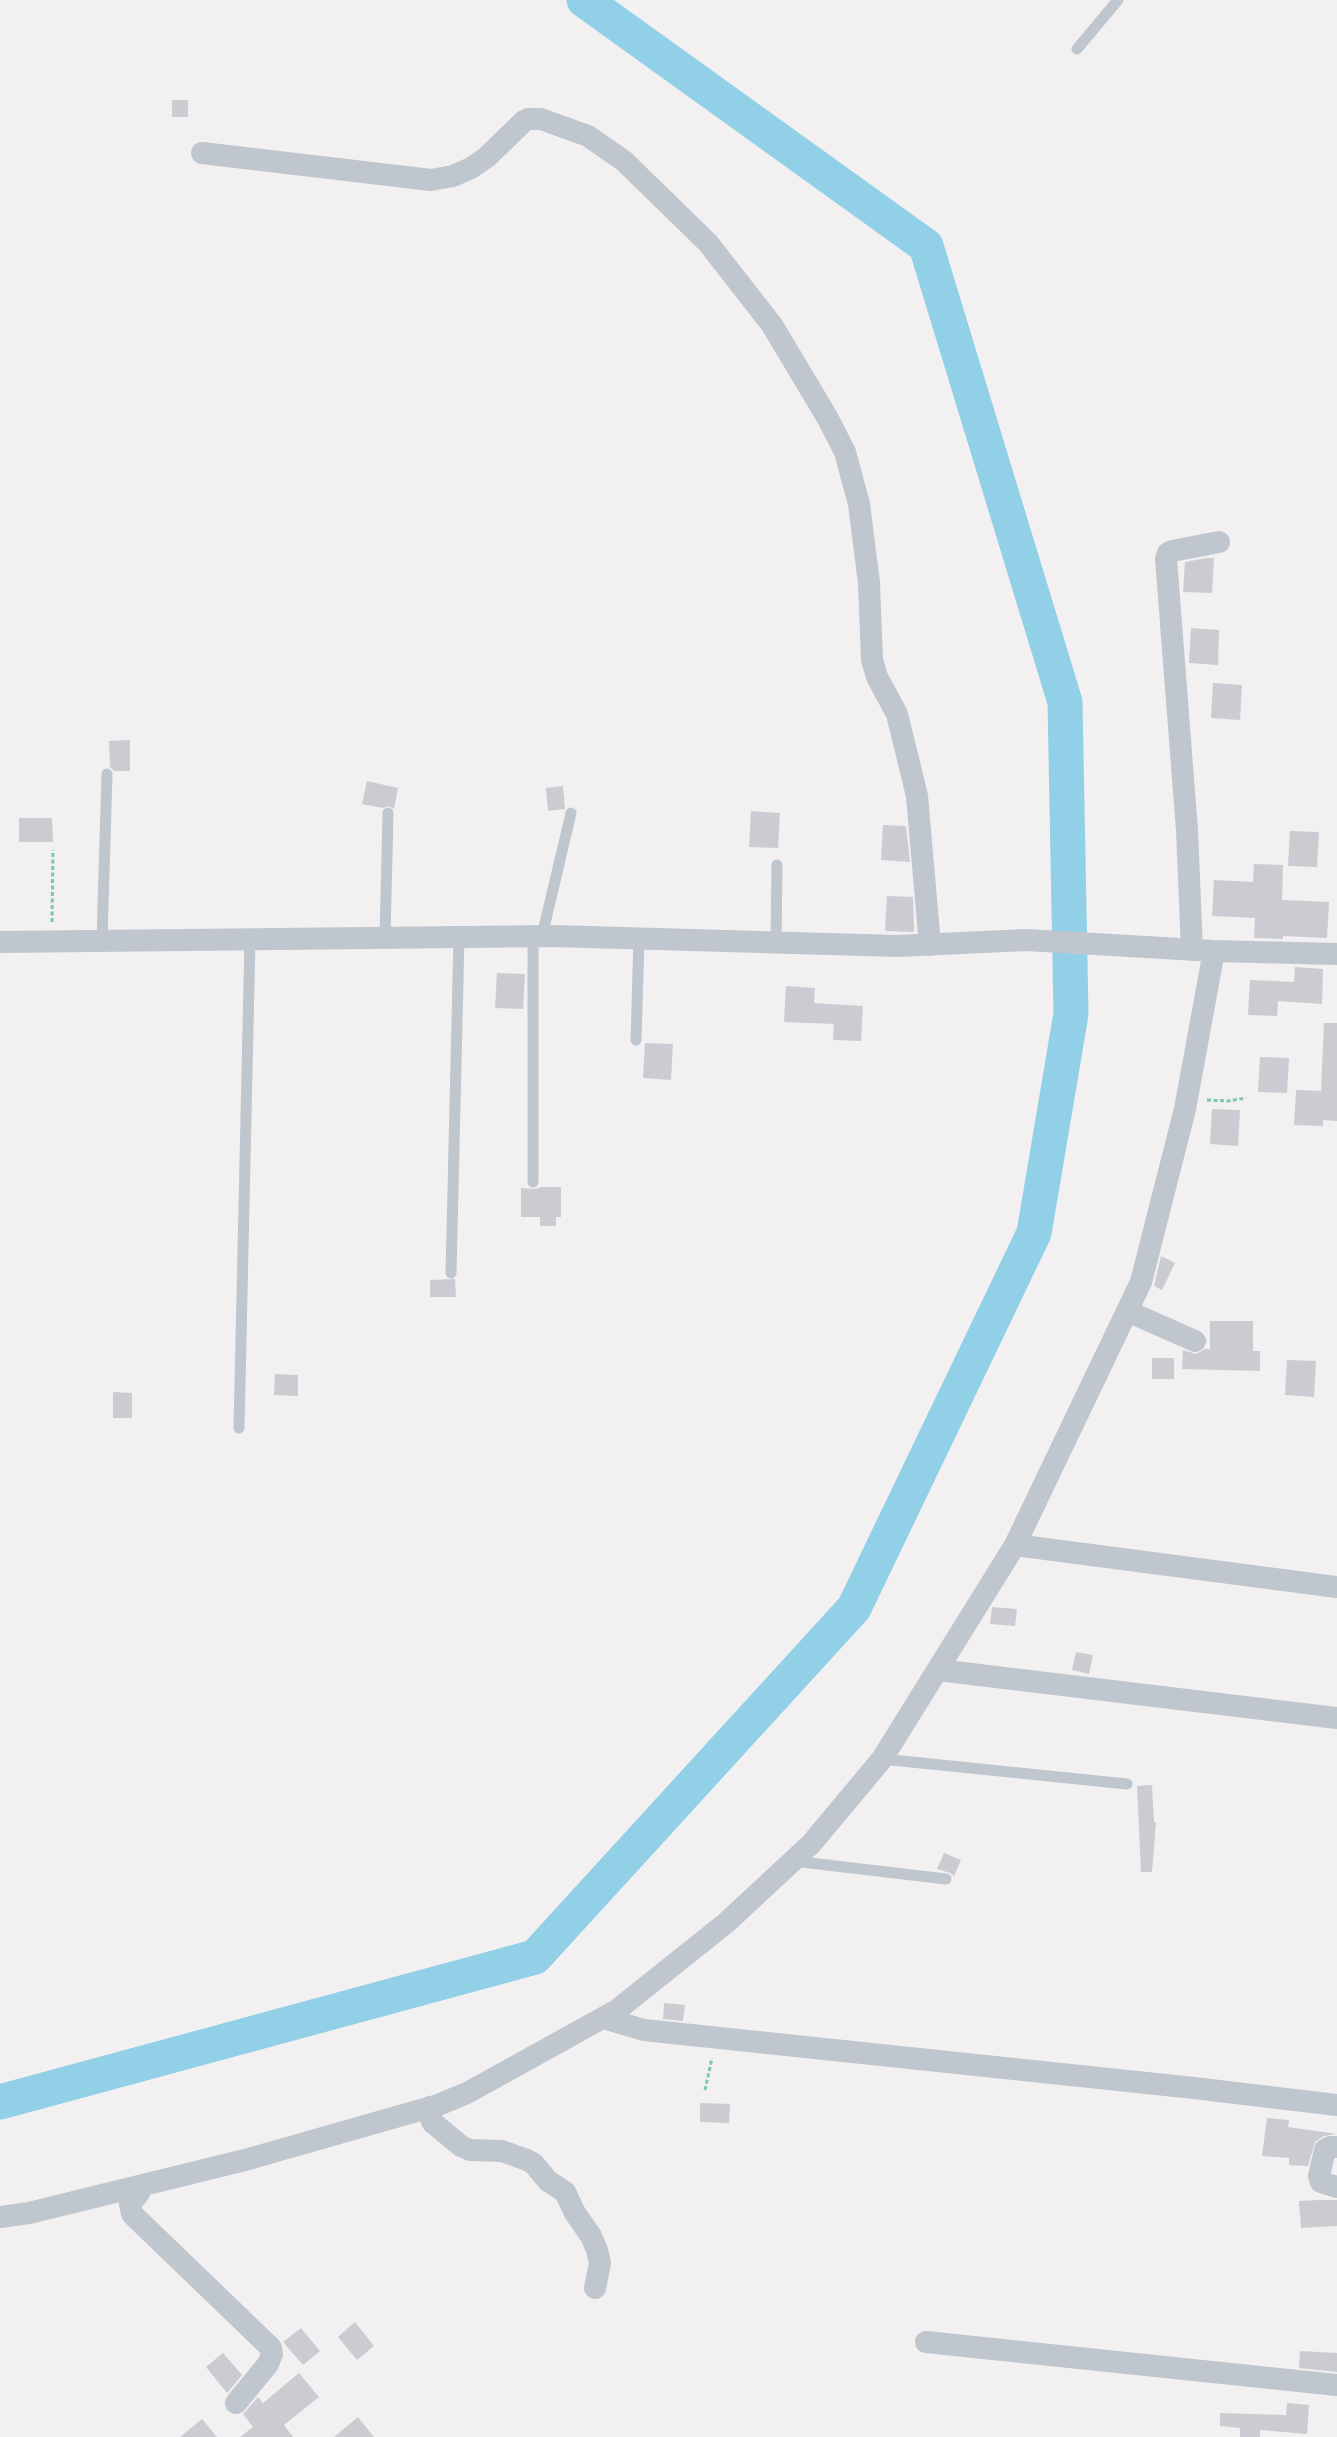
<!DOCTYPE html>
<style>
body{margin:0}
canvas{display:block;background:#f2f0f0}
</style>
<canvas width="1337" height="2437"></canvas>
<script>
const g = document.querySelector('canvas').getContext('2d');
g.lineJoin = 'round';
const toPath = rows => new Path2D(rows.map(r => 'M' + r).join(''));
function trace(path, color, width, dash) { g.strokeStyle = color; g.lineWidth = width; g.lineCap = dash ? 'butt' : 'round'; g.setLineDash(dash || []); g.stroke(path); }
function fill(path, color) { g.fillStyle = color; g.fill(path, 'evenodd'); }
const river = toPath([
 [0,2102,535,1957,854,1608,1034,1233,1071,1014,1065,702,926,246,584,0]
]);
const building = toPath([
 [172,100,188,100,188,117,172,117],
 [1207,558,1214,558,1212,593,1183,592,1185,562],
 [1191,628,1219,630,1218,665,1189,663],
 [1213,683,1242,685,1240,720,1211,718],
 [130,740,130,771,114,771,110,767,109,741],
 [367,781,398,788,394,809,389,806,383,808,362,804],
 [563,786,565,809,548,811,546,788],
 [751,811,780,813,778,848,749,847],
 [19,818,52,818,53,842,19,842],
 [883,825,906,826,910,862,881,860],
 [1290,831,1319,832,1317,867,1288,866],
 [1254,864,1283,865,1282,900,1329,902,1327,938,1283,936,1283,939,1254,938,1255,918,1212,916,1214,880,1253,882],
 [887,896,913,897,914,932,885,931],
 [1295,967,1323,969,1322,1004,1278,1001,1277,1016,1248,1015,1250,980,1294,982],
 [497,973,525,974,523,1009,495,1008],
 [786,986,815,988,814,1003,863,1006,861,1041,833,1040,834,1024,784,1022],
 [1324,1023,1337,1023,1337,1121,1323,1120,1323,1126,1294,1125,1296,1090,1321,1091],
 [645,1043,673,1044,671,1080,643,1078],
 [1260,1057,1289,1058,1287,1093,1258,1092],
 [1212,1109,1240,1110,1238,1146,1210,1144],
 [540,1187,561,1187,561,1217,556,1217,556,1226,540,1226,540,1217,521,1217,521,1188,533,1189,540,1188],
 [1161,1256,1175,1263,1162,1290,1154,1286],
 [455,1279,456,1297,430,1297,430,1280],
 [1210,1321,1253,1321,1253,1351,1260,1351,1260,1371,1182,1369,1183,1350,1196,1354,1205,1349,1210,1349],
 [1152,1358,1174,1358,1174,1379,1152,1379],
 [1287,1360,1316,1361,1314,1397,1285,1395],
 [275,1374,298,1375,298,1396,274,1395],
 [113,1392,132,1393,132,1418,113,1418],
 [992,1607,1017,1609,1015,1626,990,1624],
 [1076,1652,1093,1655,1089,1674,1072,1670],
 [1152,1785,1154,1822,1156,1823,1152,1872,1141,1872,1137,1786],
 [944,1853,961,1860,954,1876,950,1873,937,1869],
 [664,2003,685,2005,683,2021,663,2019],
 [700,2103,730,2104,729,2123,700,2122],
 [1267,2118,1289,2120,1288,2127,1337,2134,1324,2136,1315,2142,1308,2166,1289,2165,1289,2158,1262,2156],
 [1319,2200,1337,2200,1337,2226,1301,2228,1299,2201],
 [355,2322,374,2346,357,2360,338,2337],
 [301,2328,320,2351,303,2365,283,2342],
 [1300,2351,1337,2353,1337,2372,1299,2368],
 [223,2353,242,2375,227,2393,206,2367],
 [299,2373,319,2397,284,2425,293,2437,240,2437,253,2427,243,2414,258,2397,263,2403],
 [1287,2403,1309,2405,1307,2434,1260,2430,1260,2437,1240,2437,1240,2428,1220,2426,1220,2413,1286,2415],
 [358,2417,374,2437,334,2437],
 [202,2419,217,2437,180,2437]
]);
const path = toPath([
 [52,922,53,850],
 [1207,1100,1228,1101,1246,1098],
 [705,2090,712,2058]
]);
const service = toPath([
 [1077,49,1118,0],
 [533,936,533,1182],
 [542,936,571,813],
 [385,937,388,813],
 [102,940,107,774],
 [776,942,777,865],
 [636,1040,639,938],
 [451,1273,459,937],
 [239,1428,250,939],
 [882,1759,1127,1784],
 [793,1861,946,1879]
]);
const minor = toPath([
 [202,153,431,180,453,176,471,168,487,157,524,121,528,119,541,119,588,136,624,161,708,243,772,325,827,417,845,452,859,504,869,583,872,660,877,677,897,714,917,796,930,945],
 [0,942,554,936,897,946,1026,940,1214,951,1337,954],
 [1192,950,1187,830,1166,559,1168,553,1172,551,1219,542],
 [1127,1311,1195,1341],
 [1015,1545,1337,1587],
 [938,1670,1337,1718],
 [603,2018,644,2030,1194,2088,1337,2105],
 [430,2107,432,2122,461,2146,470,2150,502,2151,527,2160,534,2164,548,2181,565,2192,575,2213,591,2236,597,2250,600,2263,595,2288],
 [1337,2147,1330,2147,1325,2150,1319,2176,1321,2182,1337,2187],
 [139,2186,139,2193,130,2204,132,2214,271,2348,272,2354,268,2364,236,2403],
 [0,2217,29,2213,245,2160,438,2105,467,2093,617,2010,726,1923,811,1844,882,1759,1015,1545,1141,1282,1185,1109,1214,951],
 [926,2342,1337,2385]
]);
trace(river, '#91d0e7', 35);
fill(building, '#caccd2');
trace(path, '#7cc9a8', 3, [4, 2.5]);
trace(service, '#bfc6ce', 11);
trace(minor, '#bfc6ce', 22);
</script>
